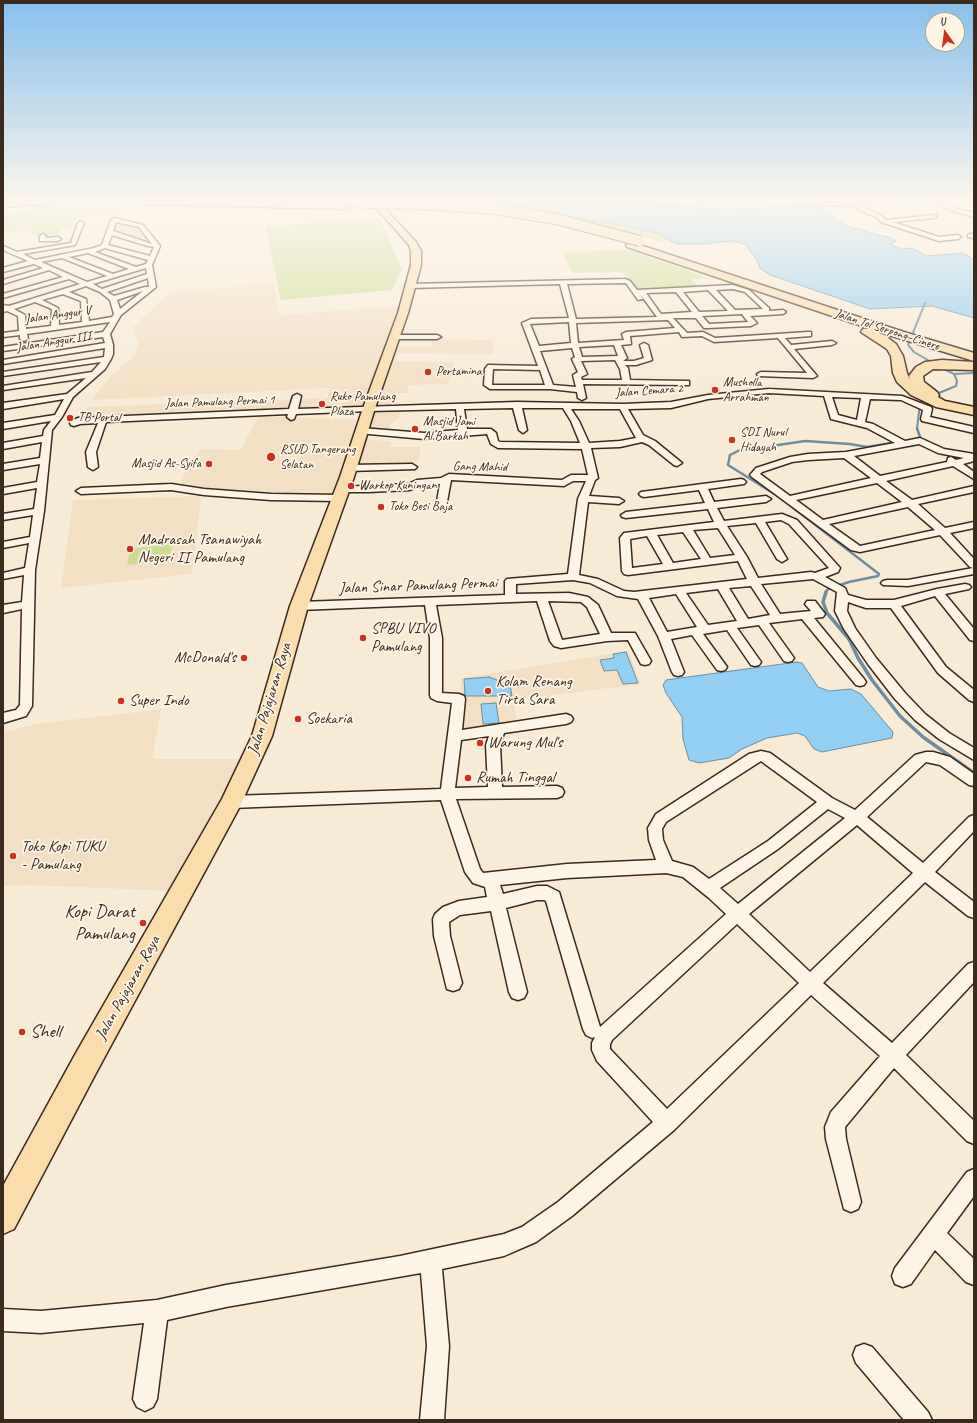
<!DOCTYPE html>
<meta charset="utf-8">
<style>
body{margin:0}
#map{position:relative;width:977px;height:1423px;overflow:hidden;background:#f8ebd6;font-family:Caveat,sans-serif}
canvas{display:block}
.frame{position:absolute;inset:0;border:4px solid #3b2a1e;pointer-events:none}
.north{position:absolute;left:925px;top:12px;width:40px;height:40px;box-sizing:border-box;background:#fcf5e5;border:1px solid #afa495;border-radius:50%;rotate:346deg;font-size:11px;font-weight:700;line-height:16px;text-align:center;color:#3b2a1e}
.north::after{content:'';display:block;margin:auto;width:14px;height:18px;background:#c8321e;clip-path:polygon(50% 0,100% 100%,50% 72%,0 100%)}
</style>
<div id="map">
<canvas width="977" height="1423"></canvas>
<div class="frame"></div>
<div class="north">U</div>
</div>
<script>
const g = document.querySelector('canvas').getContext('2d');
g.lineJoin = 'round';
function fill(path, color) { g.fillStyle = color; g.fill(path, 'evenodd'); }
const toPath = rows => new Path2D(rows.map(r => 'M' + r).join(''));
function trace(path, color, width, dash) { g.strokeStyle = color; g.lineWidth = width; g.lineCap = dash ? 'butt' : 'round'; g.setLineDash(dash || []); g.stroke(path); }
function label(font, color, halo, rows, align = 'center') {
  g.font = font + ' Caveat,sans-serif'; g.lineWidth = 3.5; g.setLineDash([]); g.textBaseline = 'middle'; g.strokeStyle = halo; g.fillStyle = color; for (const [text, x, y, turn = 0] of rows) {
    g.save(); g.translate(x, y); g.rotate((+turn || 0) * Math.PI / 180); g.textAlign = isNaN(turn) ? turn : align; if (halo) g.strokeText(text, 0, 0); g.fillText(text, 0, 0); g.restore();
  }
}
const built = toPath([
 [274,284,277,308,280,315,402,306,384,345,430,347,433,339,493,340,493,354,398,353,395,361,454,362,448,384,408,385,408,393,397,393,391,406,402,405,399,418,390,424,391,431,371,429,368,439,391,442,390,447,421,447,418,463,355,464,361,412,80,421,88,407,328,398,329,388,91,400,110,377,134,356,138,344,133,327,170,292],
 [259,416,356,420,345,463,332,496,229,491,191,487,181,484,185,468,202,449,240,450],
 [201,496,192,574,61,588,73,500],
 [628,651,641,684,512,700,519,725,460,734,461,678],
 [161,709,152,759,243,759,174,891,27,885,3,886,3,732,38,724]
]);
const green = toPath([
 [33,201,126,204,136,208,76,219,71,228,61,229,58,235,31,236,33,230,3,233,3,215,33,211],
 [494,204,507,206,538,205,548,210,571,217,642,229,660,235,668,240,663,242,588,223],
 [119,217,145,227,157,238,151,241,106,230,112,220],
 [380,219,402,269,392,290,281,300,265,226],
 [629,250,684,269,708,278,691,280,699,287,637,289,622,272,572,273,562,252],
 [172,544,170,560,127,565,130,549]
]);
const water = toPath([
 [422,201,653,201,703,208,726,210,784,206,824,208,831,212,835,219,846,226,891,238,896,241,890,244,901,249,911,248,927,256,963,253,974,260,974,318,932,306,870,309,770,275,760,268,757,260,745,244,730,241,706,244,676,244,660,235,642,229,571,217,554,212,538,205,507,206,422,201],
 [626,652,638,683,623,684,617,670,604,671,600,660,614,658,613,654,626,652],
 [797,662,802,663,818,687,829,691,851,689,861,694,893,732,892,738,822,752,814,749,805,736,797,733,767,738,742,749,729,758,699,763,689,760,683,739,682,717,666,693,663,685,666,680,797,662],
 [489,677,510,685,512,696,465,696,464,679,489,677],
 [496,703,499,723,483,724,481,704,496,703]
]);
const streamFar2 = toPath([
 [925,303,908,345,914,352,933,363],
 [954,374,974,373],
 [934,395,956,386,957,381,954,374,942,368],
 [917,429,920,403,926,398]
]);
const streamFar1 = toPath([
 [916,440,920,437,917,428],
 [781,498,728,465,730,455,738,451,805,441,850,444,867,447,898,442],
 [787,503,879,574,878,576,849,582,828,589,825,593]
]);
const stream = toPath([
 [826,592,823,602,827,613,849,639,858,658,872,680,900,716,923,737,974,773]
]);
const minor = toPath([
 [38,201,56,201,53,203,3,207,3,203,38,201],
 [697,201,705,201,702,203,697,201],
 [798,201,846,203,890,201,888,203,858,205,882,216,886,220,936,215,937,216,934,218,893,222,939,237,958,235,961,237,958,239,939,241,881,222,878,218,851,206,796,204,795,203,798,201],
 [937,201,943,201,947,203,946,204,953,208,974,213,974,217,949,210,941,206,937,201],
 [114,218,143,225,160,246,152,265,156,287,121,315,110,334,113,345,113,354,111,359,105,369,73,397,62,417,52,430,44,511,35,570,32,706,26,716,3,723,3,713,16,710,20,705,22,609,3,613,3,605,22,602,24,575,3,579,3,573,25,568,29,543,3,548,3,542,30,537,33,515,3,520,3,514,34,509,37,488,3,494,3,488,37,482,40,464,3,470,3,464,40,458,42,442,3,449,3,443,43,436,44,430,51,421,3,429,3,423,55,415,64,399,3,409,3,403,67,394,86,378,3,390,3,386,92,372,101,362,3,376,3,372,104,357,105,348,3,364,3,360,105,343,103,337,3,351,3,347,103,332,110,322,27,334,28,339,24,341,20,339,20,335,3,337,3,333,19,331,18,316,7,311,3,312,3,305,9,306,80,284,69,279,3,298,3,294,63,277,49,270,3,284,3,280,43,268,34,264,3,272,3,268,28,261,3,250,3,246,17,252,71,243,78,223,81,221,84,223,75,245,23,254,35,260,94,248,102,245,111,220,114,218],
 [116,222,139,227,152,244,113,231,116,222],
 [112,235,148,246,154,247,150,256,108,245,112,235],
 [105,248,148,260,146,264,136,267,95,252,105,248],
 [88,253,129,269,113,274,69,257,88,253],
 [62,258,107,276,87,282,41,262,62,258],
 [146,268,147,274,102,289,93,284,146,268],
 [148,278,149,287,145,287,114,296,107,292,148,278],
 [86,286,100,292,110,300,114,314,112,317,89,321,86,299,69,292,86,286],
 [143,291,120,309,117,300,143,291],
 [63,294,81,301,82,322,59,325,58,308,42,300,63,294],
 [35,302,52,309,51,326,26,329,25,315,14,309,35,302],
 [43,234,46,236,45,238,58,237,61,239,58,241,40,241,40,236,43,234],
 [970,234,974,234,974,238,968,237,968,235,970,234],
 [625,279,630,281,637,290,733,285,749,290,769,308,769,311,783,310,786,312,783,314,750,316,757,323,751,326,707,328,704,328,696,318,673,318,687,333,703,332,715,338,808,332,811,332,811,336,785,338,791,345,832,341,836,343,832,345,794,349,817,376,813,378,758,376,757,374,761,372,807,373,778,338,714,342,702,336,682,337,679,332,630,336,631,344,621,345,627,358,623,361,634,361,644,358,640,345,644,343,648,345,652,360,636,365,625,365,628,368,630,380,686,381,689,381,689,385,583,384,586,398,582,400,578,398,577,392,550,389,490,389,484,385,485,369,488,365,538,366,522,323,531,319,569,318,560,284,410,288,407,286,410,284,625,279],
 [626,283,638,300,643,299,641,295,657,317,576,319,567,284,626,283],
 [733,289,745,292,763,309,735,310,716,290,733,289],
 [708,290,728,311,699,312,683,292,708,290],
 [676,292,692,312,661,314,646,293,676,292],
 [742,314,748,322,709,324,702,316,742,314],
 [668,320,675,328,626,332,622,334,624,340,578,343,576,323,668,320],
 [569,322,571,343,539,346,530,324,569,322],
 [614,345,618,356,582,357,579,347,614,345],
 [572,348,575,357,572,359,578,372,573,375,576,387,553,385,540,351,572,348],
 [615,360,620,369,622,380,582,380,581,377,587,374,581,361,615,360],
 [493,369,540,370,545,385,492,385,493,369],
 [390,335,437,335,441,337,437,339,390,339,390,335],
 [769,389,902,396,931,407,932,409,930,417,974,427,974,433,922,421,921,419,923,410,901,400,870,399,865,422,873,424,905,441,920,438,944,449,974,454,974,461,963,464,974,472,974,479,953,466,886,481,912,500,974,486,974,492,918,504,945,528,974,522,974,528,950,533,974,559,974,574,908,586,883,585,881,583,883,581,887,580,908,580,973,568,970,567,940,535,860,552,851,550,752,477,750,475,756,468,790,457,808,454,846,452,895,443,867,428,831,419,824,396,769,393,708,399,671,408,628,409,643,435,655,441,682,463,677,466,674,465,649,445,642,442,620,447,591,448,598,478,595,480,589,496,619,498,624,501,619,504,588,502,579,575,598,579,624,591,634,592,747,579,738,561,628,575,624,574,622,571,620,538,624,533,714,522,708,509,626,518,622,517,621,515,626,512,705,503,699,490,644,497,641,496,639,494,641,492,741,479,744,480,746,482,744,484,708,489,714,502,766,496,771,499,766,502,717,508,724,521,782,514,797,520,840,568,838,572,825,577,845,588,848,595,866,600,894,600,937,589,965,584,969,585,971,587,969,589,945,594,974,629,974,641,970,640,935,596,901,606,946,667,974,690,974,702,969,700,938,673,891,608,866,608,848,602,847,611,855,628,876,658,905,693,925,714,949,733,974,748,974,760,939,739,915,720,895,699,868,664,844,629,835,611,837,592,813,579,761,584,780,614,811,611,805,604,807,601,815,601,825,614,823,617,814,618,864,679,866,682,864,685,860,686,856,685,802,619,769,623,794,658,792,661,788,662,784,661,759,625,737,628,761,662,759,665,755,666,751,665,727,630,703,634,727,667,725,670,721,671,717,670,692,635,671,639,684,672,682,675,678,676,674,675,672,672,658,636,638,599,617,596,590,583,573,580,516,584,516,594,569,593,588,597,598,605,611,633,635,633,651,661,649,664,645,665,641,664,628,640,607,641,561,648,554,646,550,641,537,601,436,605,442,638,442,693,459,694,464,696,465,699,462,730,566,714,571,716,573,719,571,722,566,724,504,733,500,745,502,787,557,786,562,788,564,792,562,796,557,798,456,799,480,869,483,873,567,864,656,860,649,840,648,828,656,814,749,754,761,751,770,753,832,798,855,810,915,755,926,752,933,752,950,757,974,774,974,786,969,785,940,765,926,762,867,817,923,863,969,817,974,815,974,831,935,872,974,902,974,918,968,916,925,882,823,983,892,1043,968,964,974,962,974,982,906,1055,974,1121,974,1144,967,1141,894,1068,845,1127,846,1139,861,1202,858,1209,851,1212,844,1209,826,1139,825,1127,831,1112,880,1056,811,995,674,1130,572,1216,536,1242,529,1245,504,1256,442,1269,449,1346,444,1420,420,1420,427,1346,421,1273,226,1307,167,1320,157,1399,153,1407,145,1411,137,1407,133,1399,144,1323,41,1333,3,1331,3,1309,41,1311,157,1300,226,1285,400,1256,504,1234,522,1227,558,1202,653,1122,597,1061,592,1050,592,1043,595,1037,592,1038,586,1035,583,1029,546,901,544,900,537,900,506,908,527,992,524,998,518,1000,512,998,509,992,491,911,460,915,449,922,450,936,462,983,459,989,453,991,447,989,434,936,433,919,435,914,443,907,459,901,487,897,485,887,473,883,465,872,441,800,231,808,226,806,224,802,226,798,231,796,441,789,452,703,437,701,431,698,430,695,430,638,425,605,299,610,295,609,293,606,295,603,299,602,505,595,505,581,507,579,568,574,578,499,586,481,573,481,564,486,451,480,446,507,441,510,436,507,440,484,419,486,410,490,368,492,342,492,339,491,337,489,339,487,408,484,417,480,441,478,449,474,562,480,571,475,588,475,582,449,498,448,491,444,487,434,424,439,358,433,357,431,358,429,361,428,424,433,458,430,456,409,369,411,296,414,294,419,291,420,287,417,288,414,106,422,96,452,98,467,93,470,88,467,86,452,98,423,80,424,74,426,71,425,70,423,71,421,78,418,289,409,293,396,297,394,301,396,298,409,517,402,623,404,671,402,708,395,769,389],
 [832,397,861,398,857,420,838,415,832,397],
 [513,408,519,430,523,433,527,430,522,408,563,408,571,421,580,443,500,442,498,441,496,433,491,429,467,429,464,409,513,408],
 [571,409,620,409,636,438,620,441,589,443,579,421,571,409],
 [919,444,938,453,964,458,956,460,951,457,948,458,947,462,880,476,854,456,919,444],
 [844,458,871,478,790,496,760,474,762,472,792,462,808,460,844,458],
 [877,483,902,502,823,520,796,500,877,483],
 [908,507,935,530,860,546,829,524,908,507],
 [781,520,789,524,829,568,815,573,811,572,758,578,747,557,727,526,756,523,777,559,782,562,787,559,765,522,781,520],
 [718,528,735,555,710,558,693,530,718,528],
 [683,532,701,559,673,563,657,535,683,532],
 [647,536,663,564,632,568,630,539,647,536],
 [751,586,770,615,748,619,729,588,751,586],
 [718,589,737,621,708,625,686,593,718,589],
 [676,594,697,627,667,632,649,598,676,594],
 [548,601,581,602,587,607,600,634,562,640,548,601],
 [489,736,486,745,488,787,455,788,461,740,489,736],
 [761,761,817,802,768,841,709,879,693,867,672,861,663,840,662,829,666,822,761,761],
 [828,809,845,818,738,904,720,888,778,849,828,809],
 [857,825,913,873,810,972,749,914,857,825],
 [666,873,683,877,709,898,726,914,600,1027,559,892,547,886,537,886,503,894,500,885,567,878,666,873],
 [737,924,799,983,667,1109,610,1049,610,1044,612,1040,737,924],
 [412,464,417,467,415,469,349,471,344,468,349,465,412,464],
 [171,484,204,489,271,494,339,495,344,498,339,501,271,500,204,495,171,490,81,494,76,491,81,488,171,484],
 [974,1169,974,1196,947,1233,974,1259,974,1285,966,1282,935,1250,911,1284,903,1287,895,1284,892,1276,895,1268,967,1172,974,1169],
 [864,1344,872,1347,928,1412,932,1420,904,1420,856,1363,853,1355,856,1347,864,1344]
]);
const primary = toPath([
 [370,201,378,201,416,242,421,251,421,265,408,313,375,408,354,477,308,606,272,736,239,808,96,1073,14,1229,3,1234,3,1186,76,1053,222,799,252,736,290,606,340,477,363,408,398,313,411,265,411,251,409,245,370,201]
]);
const motorway = toPath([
 [138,201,238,201,346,203,351,206,346,209,142,204,139,203,138,201],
 [631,242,904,332,974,353,974,361,872,330,884,335,896,344,903,356,907,373,910,380,909,376,916,367,925,362,942,360,974,362,974,370,933,369,923,376,924,382,937,392,939,395,938,397,945,401,974,407,974,415,936,407,911,395,897,382,893,373,891,356,887,349,861,332,863,329,871,329,627,247,626,245,631,242]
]);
const motorwayBridge = toPath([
 [345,202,436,205,493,209,556,219,640,241]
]);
const markers = [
 [428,372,4,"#c8321e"],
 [715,390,4,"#c8321e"],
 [322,404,4,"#c8321e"],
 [70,418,4,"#c8321e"],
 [415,429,4,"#c8321e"],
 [732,440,4,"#c8321e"],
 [271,457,5,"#c8321e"],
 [209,464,4,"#c8321e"],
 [351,486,4,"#c8321e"],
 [381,507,4,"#c8321e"],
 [130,549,4,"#c8321e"],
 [363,638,4,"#c8321e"],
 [244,658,4,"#c8321e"],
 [488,691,4,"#c8321e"],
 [121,701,4,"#c8321e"],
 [298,719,4,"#c8321e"],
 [480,743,4,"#c8321e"],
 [468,778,4,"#c8321e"],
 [13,856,4,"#c8321e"],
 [143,923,4,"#c8321e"],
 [22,1032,4,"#c8321e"]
];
const farStreetnames = [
 ["Jalan Anggur V",58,315,-8],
 ["Jalan Tol Serpong–Cinere",887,330,18],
 ["Jalan Anggur III",54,342,-9],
 ["Jalan Cemara 2",649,391,-4],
 ["Jalan Pamulang Permai 1",220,402,-2],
 ["Gang Mahid",480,467,1]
];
const farPoinames = [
 ["Pertamina",436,372],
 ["Musholla",723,383],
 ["Arrahman",723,398],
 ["Ruko Pamulang",330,397],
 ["Plaza",330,412],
 ["TB Portal",78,418],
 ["Masjid Jami",423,422],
 ["Al Barkah",423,437],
 ["SDI Nurul",740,433],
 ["Hidayah",740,448],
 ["RSUD Tangerang",280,450],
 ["Selatan",280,465],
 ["Masjid As-Syifa",201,464,"right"],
 ["Warkop Kuningan",359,486],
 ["Toko Besi Baja",389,507]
];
const poiNames = [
 ["Madrasah Tsanawiyah",138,540],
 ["Negeri II Pamulang",138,558],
 ["SPBU VIVO",371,629],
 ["Pamulang",371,647],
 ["McDonald's",236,658,"right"],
 ["Kolam Renang",496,682],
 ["Tirta Sara",496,700],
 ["Super Indo",129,701],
 ["Soekaria",306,719],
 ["Warung Mul's",488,743],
 ["Rumah Tinggal",476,778],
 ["Toko Kopi TUKU",21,847],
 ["- Pamulang",21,865]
];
const streetNames = [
 ["Jalan Sinar Pamulang Permai",418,586,-2],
 ["Jalan Pajajaran Raya",270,699,-73],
 ["Jalan Pajajaran Raya",128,988,-61]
];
const nearPoinames = [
 ["Kopi Darat",135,912],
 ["Pamulang",135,934],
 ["Shell",30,1032,"left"]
];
fill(built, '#f3dfc4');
fill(green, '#ccdd92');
fill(water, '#92cff3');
trace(water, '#6f8d9e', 1);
trace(streamFar2, '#6f8d9e', 2);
trace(streamFar1, '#6f8d9e', 2.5);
trace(stream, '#6f8d9e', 3.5);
trace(minor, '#3b2a1e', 3);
trace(primary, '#3b2a1e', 3);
trace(motorway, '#3b2a1e', 3);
fill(minor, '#fcf5e5');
fill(primary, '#faddab');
fill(motorway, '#faddab');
trace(motorwayBridge, '#3b2a1e', 12, []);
trace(motorwayBridge, '#faddab', 10);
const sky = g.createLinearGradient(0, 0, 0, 400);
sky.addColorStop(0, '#85bfec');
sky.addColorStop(0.5, '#fcf6ed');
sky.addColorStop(1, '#fcf6ed00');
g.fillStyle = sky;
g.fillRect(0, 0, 977, 400);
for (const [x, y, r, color] of markers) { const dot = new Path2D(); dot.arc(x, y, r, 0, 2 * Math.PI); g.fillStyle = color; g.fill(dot); trace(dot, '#fcf5e5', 1.5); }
label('13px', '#3b2a1e', '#fcf5e5', farStreetnames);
label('13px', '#3b2a1e', '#fcf5e5', farPoinames, 'left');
label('16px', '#3b2a1e', '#fcf5e5', poiNames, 'left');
label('16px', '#3b2a1e', '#fcf5e5', streetNames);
label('19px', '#3b2a1e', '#fcf5e5', nearPoinames, 'right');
</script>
